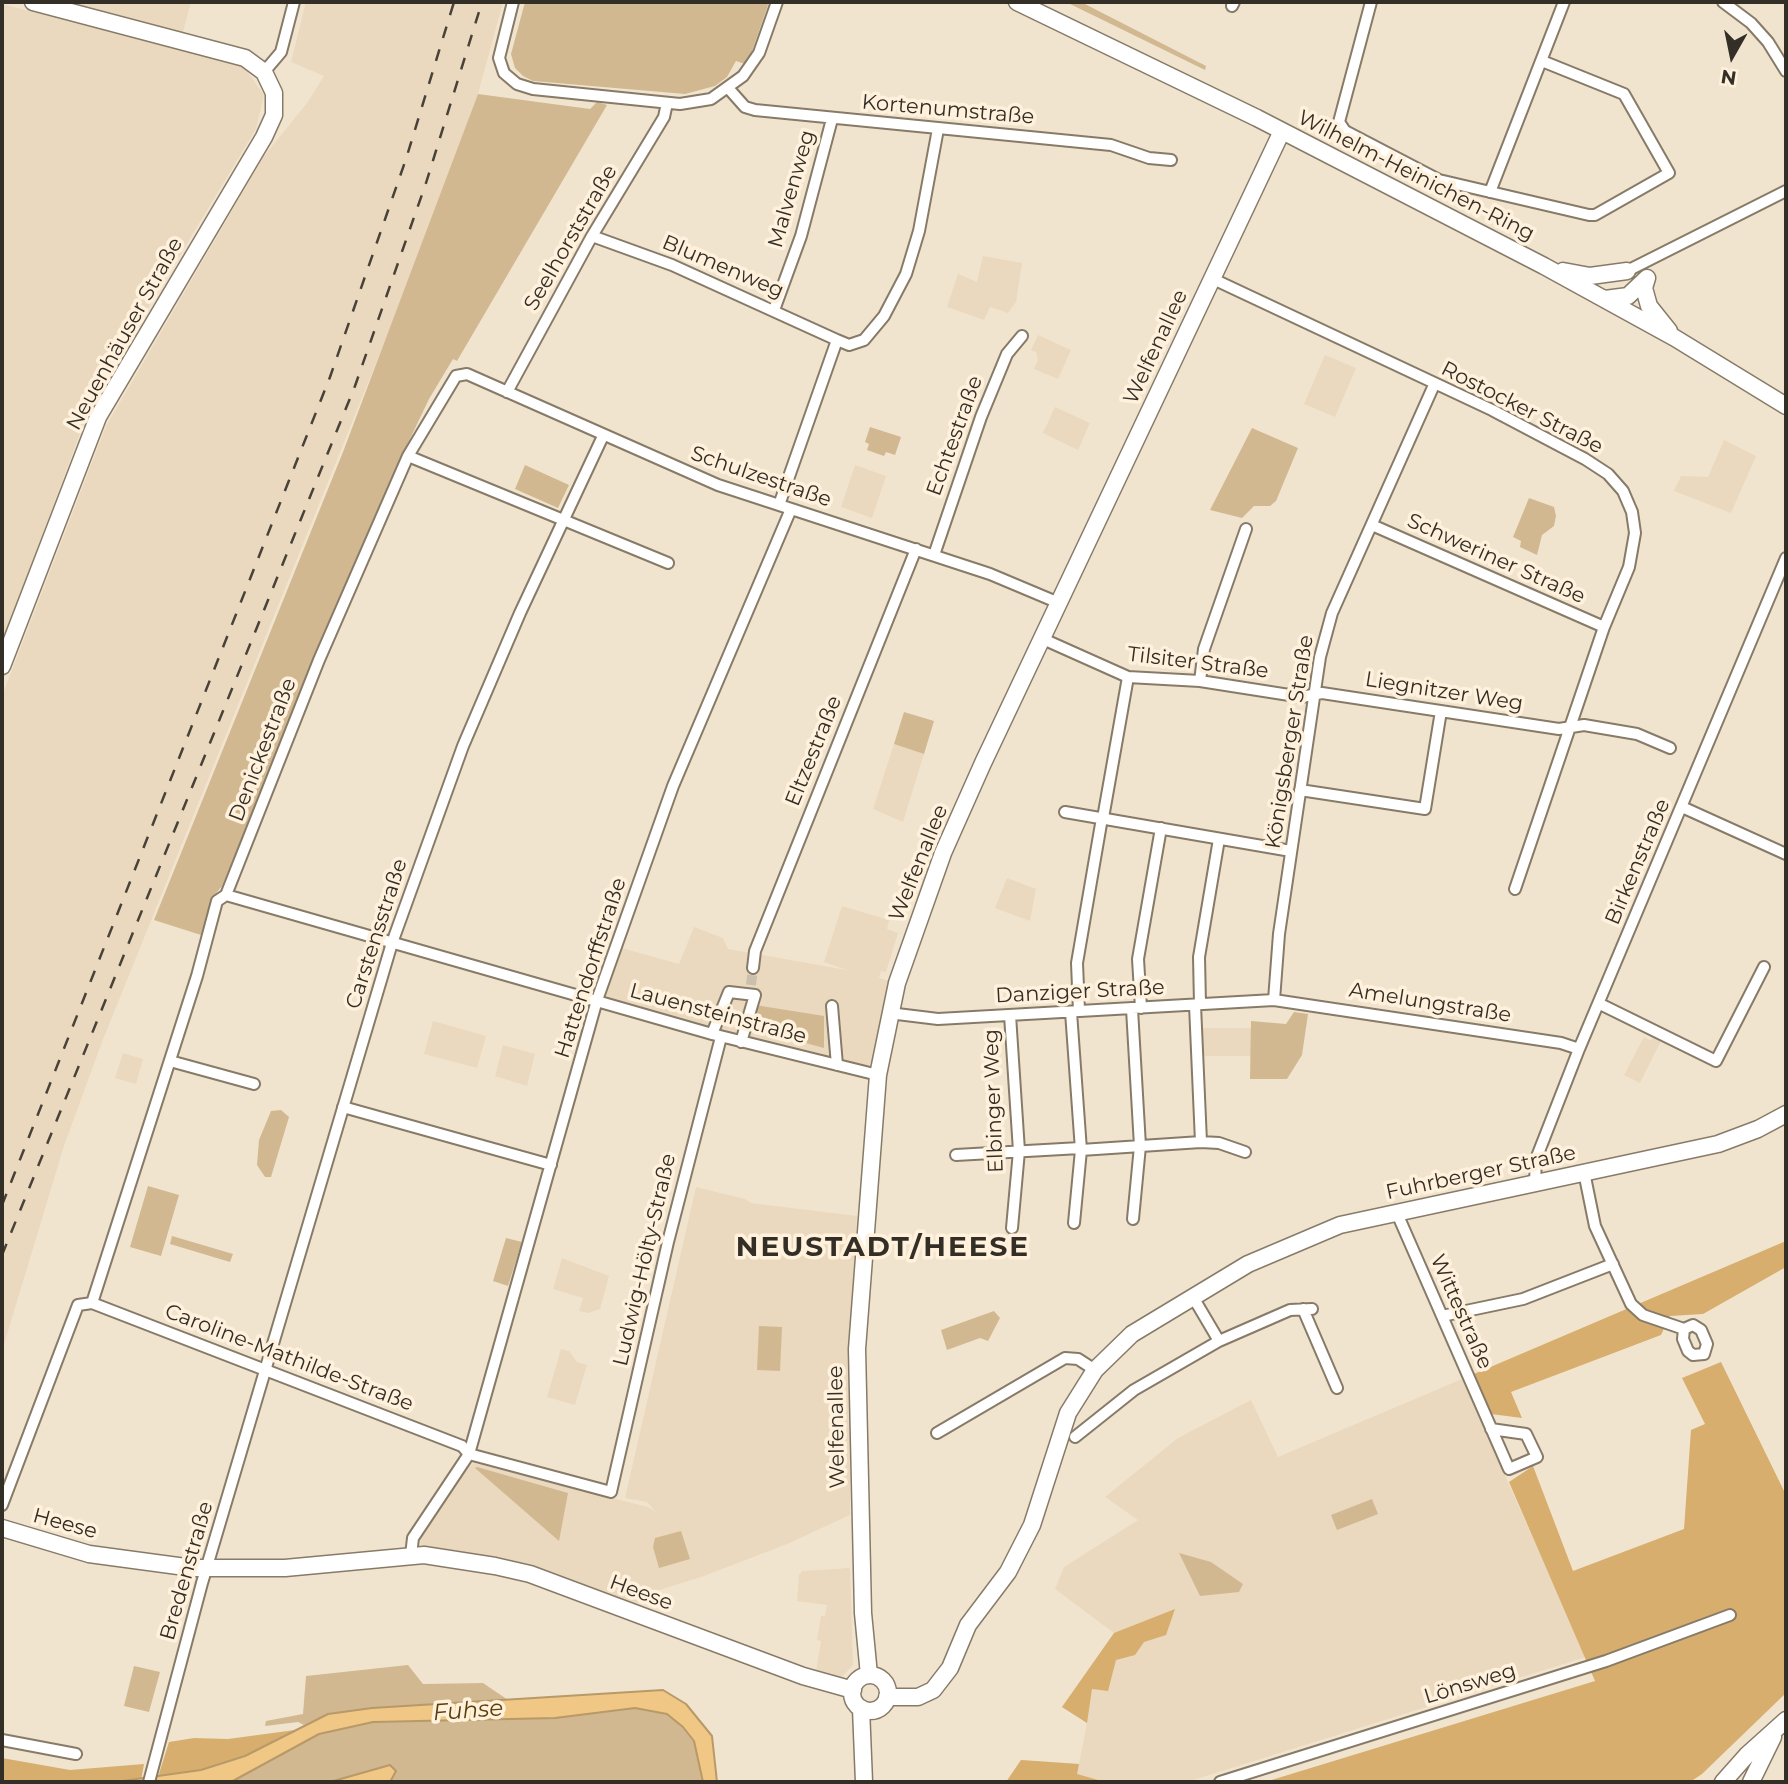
<!DOCTYPE html>
<meta charset="utf-8">
<style>
body{margin:0}
#map{position:relative;width:1788px;height:1784px;overflow:hidden;background:#f1e4cf;font-family:Montserrat,sans-serif}
canvas{display:block}
.frame{position:absolute;inset:0;border:4px solid #332e26;pointer-events:none}
.north{position:absolute;left:1697px;top:21px;width:70px;height:70px;-webkit-text-stroke:5px #fff1dc;paint-order:stroke;rotate:189deg;font-size:19px;font-weight:700;line-height:28px;text-align:center;color:#332e26}
.north::after{content:'';display:block;margin:auto;width:24px;height:32px;background:#332e26;clip-path:polygon(50% 0,100% 100%,50% 72%,0 100%)}
</style>
<div id="map">
<canvas width="1788" height="1784"></canvas>
<div class="frame"></div>
<div class="north">N</div>
</div>
<script>
const g = document.querySelector('canvas').getContext('2d');
g.lineJoin = 'round';
function fill(path, color) { g.fillStyle = color; g.fill(path, 'evenodd'); }
const toPath = rows => new Path2D(rows.map(r => 'M' + r).join(''));
function trace(path, color, width, dash) { g.strokeStyle = color; g.lineWidth = width; g.lineCap = dash ? 'butt' : 'round'; g.setLineDash(dash || []); g.stroke(path); }
function label(font, color, halo, rows, align = 'center') {
  g.font = font + ' Montserrat,sans-serif'; g.lineWidth = 7; g.setLineDash([]); g.textBaseline = 'middle'; g.strokeStyle = halo; g.fillStyle = color; for (const [text, x, y, turn = 0] of rows) {
    g.save(); g.translate(x, y); g.rotate((+turn || 0) * Math.PI / 180); g.textAlign = isNaN(turn) ? turn : align; if (halo) g.strokeText(text, 0, 0); g.fillText(text, 0, 0); g.restore();
  }
}
const built = toPath([
 [62,2,191,2,183,32],
 [306,2,503,2,478,94,420,254,102,1042,64,1146,2,1351,2,696,106,426,264,156,307,103,324,76,291,62],
 [2,4,244,67,264,95,256,129,92,401,2,643],
 [983,256,1022,263,1016,302,1008,313,990,307,984,320,947,307,958,274,977,282],
 [1038,335,1071,350,1058,379,1034,369,1038,360,1036,352,1031,350],
 [1325,355,1356,368,1335,417,1304,404],
 [1055,407,1090,423,1078,450,1043,433],
 [1724,440,1756,456,1731,513,1674,491,1681,476,1708,477],
 [855,465,886,476,872,518,841,507],
 [894,744,924,754,903,822,873,809],
 [1007,878,1036,889,1030,921,995,908],
 [842,906,889,920,887,929,898,933,886,972,881,971,879,978,889,981,875,1058,868,1066,863,1068,715,1033,604,997,622,948,679,964,694,927,723,938,728,949,847,970,824,962],
 [433,1021,486,1036,477,1068,424,1054],
 [1201,1028,1251,1028,1251,1056,1201,1056],
 [1653,1036,1661,1041,1640,1083,1624,1075,1644,1037,1651,1041],
 [503,1045,535,1054,527,1086,495,1076],
 [123,1053,143,1059,136,1084,115,1078],
 [696,1187,745,1199,751,1203,857,1216,850,1349,850,1515,787,1544,704,1576,644,1595,642,1590,636,1608,428,1551,421,1545,420,1532,464,1469,474,1463,648,1507,656,1512,647,1502,625,1498],
 [562,1258,609,1276,600,1309,588,1313,579,1311,583,1298,553,1289],
 [561,1349,569,1351,577,1362,587,1365,575,1405,547,1397],
 [1462,1379,1586,1657,1187,1782,1006,1782,1021,1760,1079,1764,1087,1723,1062,1707,1114,1633,1055,1589,1064,1567,1138,1520,1105,1497,1178,1438,1251,1400,1278,1457],
 [850,1568,853,1665,841,1678,816,1672,821,1641,817,1640,821,1616,825,1616,827,1605,797,1601,799,1575,802,1571]
]);
const green = toPath([
 [525,2,769,2,749,60,745,64,736,61,727,77,715,86,685,94,533,81,523,76,515,68,511,54],
 [1066,2,1081,2,1206,66,1205,70],
 [478,94,590,109,597,102,607,105,457,361,453,359,429,399,397,466,222,886,213,897,201,935,154,920,343,452],
 [870,427,901,437,895,455,886,452,884,456,867,450,869,444,865,442],
 [1252,428,1298,448,1276,501,1270,506,1254,506,1242,518,1210,510],
 [525,465,569,485,558,508,515,489],
 [1529,498,1554,507,1556,516,1554,526,1542,535,1537,555,1520,547,1521,541,1513,537],
 [904,712,934,721,924,754,894,744],
 [755,1005,824,1016,824,1048,751,1028],
 [1294,1012,1308,1014,1302,1055,1287,1079,1250,1079,1251,1021,1286,1024],
 [281,1110,289,1117,271,1177,265,1177,257,1165,259,1140,271,1111],
 [148,1186,179,1195,161,1256,130,1247],
 [172,1236,233,1254,230,1262,170,1244],
 [506,1238,522,1242,508,1286,493,1281],
 [994,1311,1000,1318,988,1341,980,1338,947,1350,941,1330],
 [759,1326,782,1327,780,1371,757,1370],
 [477,1467,568,1493,559,1541,475,1468],
 [1372,1499,1378,1514,1337,1530,1331,1515],
 [681,1531,690,1559,659,1568,653,1547,655,1538],
 [1179,1553,1211,1562,1243,1584,1239,1592,1200,1596],
 [408,1665,423,1684,483,1683,508,1700,372,1708,328,1714,304,1725,298,1722,265,1726,266,1721,303,1714,306,1676],
 [134,1666,160,1672,149,1712,124,1706],
 [635,1708,667,1714,683,1727,694,1741,703,1782,231,1782,319,1734,340,1728,373,1722,555,1718]
]);
const forest = toPath([
 [1786,1241,1786,1267,1703,1314,1670,1316,1661,1335,1511,1392,1522,1418,1491,1414,1474,1374],
 [1721,1362,1786,1495,1786,1693,1702,1774,1690,1782,1265,1782,1595,1681,1509,1482,1533,1466,1573,1571,1684,1529,1691,1430,1705,1424,1682,1378],
 [1175,1609,1166,1635,1144,1642,1135,1655,1116,1660,1108,1691,1092,1689,1087,1723,1062,1707,1114,1633],
 [295,1730,245,1756,201,1770,158,1777,169,1742,194,1738,228,1739],
 [2,1758,70,1770,144,1764,141,1780,2,1782],
 [1021,1760,1079,1764,1077,1774,1105,1782,1006,1782]
]);
const water = toPath([
 [663,1690,686,1704,712,1736,717,1782,703,1782,694,1741,683,1727,667,1714,635,1708,555,1718,373,1722,319,1734,231,1782,115,1782,201,1770,245,1756,328,1714,372,1708,663,1690],
 [390,1765,396,1771,390,1782,330,1782,390,1765]
]);
const streetTunnel = toPath([
 [751,985,753,968]
]);
const street = toPath([
 [513,2,499,58,504,73,517,84,533,89,680,104,711,99,743,76,759,53,777,2],
 [1371,2,1339,122,1345,131,1439,180,1589,215,1595,215,1669,173,1624,94,1542,61],
 [1723,2,1751,23,1768,42,1786,71],
 [1232,6,1234,2],
 [264,72,281,52,294,2],
 [729,89,745,107,755,110,1111,145,1149,158,1171,160],
 [1490,192,1564,2],
 [592,236,672,265,837,340],
 [1627,271,1786,191],
 [1211,278,1492,410,1585,459,1608,474,1623,491,1632,512,1635,533,1629,567,1604,627,1515,889],
 [774,310,801,236,832,119],
 [507,392,592,236,664,117,667,103],
 [408,456,668,563],
 [779,505,837,340,849,345,864,340,884,316,906,274,919,231,938,129],
 [1372,525,1604,627],
 [934,555,981,417,1007,354,1022,336],
 [1043,639,1128,677,1200,681,1302,697,1322,693,1559,729,1584,725,1637,734,1670,748],
 [1200,681,1204,649,1246,529],
 [1300,790,1425,809,1441,711],
 [1682,807,1786,854],
 [1065,812,1291,851],
 [1103,818,1128,677],
 [226,895,712,1034,878,1075],
 [753,968,755,951,916,549],
 [1274,1000,1279,934,1320,657,1332,613,1434,385],
 [1200,1004,1199,957,1219,839],
 [1600,1004,1716,1061,1764,967],
 [1195,1005,1201,1142],
 [832,1006,837,1065],
 [1141,1008,1138,959,1161,828],
 [1132,1009,1140,1146,1133,1219],
 [1079,1011,1077,963,1102,818],
 [1071,1012,1081,1150,1074,1223],
 [889,1013,938,1019,1274,1000,1561,1043,1579,1049],
 [1010,1015,1019,1151,1012,1228],
 [712,1034,729,992,755,995],
 [741,1042,755,995],
 [170,1061,254,1084],
 [343,1107,551,1165],
 [1081,1150,1201,1142,1219,1143,1245,1152],
 [956,1155,1080,1148],
 [1584,1172,1595,1226,1631,1304,1643,1315,1684,1329,1683,1339,1688,1351,1693,1355,1704,1354,1707,1344,1701,1330,1693,1325,1684,1329],
 [1535,1183,1536,1159,1579,1049,1786,558],
 [1396,1211,1509,1469,1537,1457,1526,1434,1491,1429],
 [1193,1297,1219,1341,1290,1310,1312,1309],
 [92,1303,197,976,217,901,226,895,319,660,408,456,456,376,467,374,718,485,990,574,1059,603],
 [92,1303,462,1446,469,1454],
 [1303,1309,1337,1388],
 [1442,1316,1523,1299,1613,1264],
 [937,1433,1065,1358,1078,1359,1095,1370],
 [1075,1437,1134,1390,1219,1341],
 [469,1454,597,1000,673,786,791,509],
 [2,1505,78,1305,92,1303],
 [411,1555,413,1538,469,1454,611,1492,668,1242,721,1037],
 [2,1740,76,1754],
 [149,1782,202,1583,392,943,463,746,520,613,603,436],
 [1220,1782,1606,1661,1730,1615]
]);
const secondary = toPath([
 [1017,2,1257,118,1544,266,1675,338,1786,406],
 [1563,271,1590,276,1627,271],
 [1647,278,1644,288,1649,306,1669,331],
 [1605,299,1628,296,1647,278],
 [2,666,98,417,264,137,274,115,274,93,264,72,245,58,33,2],
 [2,1528,89,1554,193,1568,285,1568,424,1555,495,1566,530,1574,803,1676,853,1690],
 [869,1675,863,1613,857,1349,878,1075,897,983,943,853,983,763,1282,131],
 '852 1693a18 18 0 1 1 36 0a18 18 0 1 1-36 0Z',
 [887,1697,918,1697,933,1690,950,1668,968,1625,1008,1572,1032,1525,1068,1413,1095,1370,1132,1334,1248,1264,1340,1225,1718,1144,1758,1129,1786,1114],
 [861,1708,864,1782],
 [1723,1782,1747,1755,1786,1720],
 [1751,1782,1773,1737]
]);
const rail = toPath([
 [2,1205,330,377,406,159,454,2],
 [2,1255,355,386,426,183,482,2]
]);
const streetNames = [
 ["Kortenumstraße",948,110,5],
 ["Wilhelm-Heinichen-Ring",1416,176,27],
 ["Malvenweg",792,189,-74],
 ["Seelhorststraße",571,238,-60],
 ["Blumenweg",723,267,23],
 ["Neuenhäuser Straße",125,334,-61],
 ["Welfenallee",1156,347,-65],
 ["Rostocker Straße",1522,408,27],
 ["Echtestraße",955,436,-70],
 ["Schulzestraße",761,477,19],
 ["Schweriner Straße",1496,559,24],
 ["Tilsiter Straße",1198,663,7],
 ["Liegnitzer Weg",1444,692,9],
 ["Königsberger Straße",1290,742,-81],
 ["Denickestraße",263,750,-69],
 ["Eltzestraße",814,751,-68],
 ["Birkenstraße",1638,862,-67],
 ["Welfenallee",919,863,-68],
 ["Carstensstraße",377,934,-72],
 ["Hattendorffstraße",591,968,-72],
 ["Danziger Straße",1080,992,-3],
 ["Amelungstraße",1430,1003,9],
 ["Lauensteinstraße",718,1014,15],
 ["Elbinger Weg",994,1101,-92],
 ["Fuhrberger Straße",1481,1173,-12],
 ["Ludwig-Hölty-Straße",645,1260,-77],
 ["Wittestraße",1461,1312,66],
 ["Caroline-Mathilde-Straße",289,1358,21],
 ["Welfenallee",837,1427,-91],
 ["Heese",65,1524,15],
 ["Bredenstraße",187,1571,-74],
 ["Heese",641,1593,20],
 ["Lönsweg",1470,1684,-17]
];
const waterNames = [
 ["Fuhse",468,1711,-4]
];
const districtNames = [
 ["NEUSTADT/HEESE",883,1248]
];
fill(built, '#ead9be');
fill(green, '#d1b890');
fill(forest, '#d7ae6d');
fill(water, '#f1c785');
trace(water, '#b89968', 2);
trace(streetTunnel, '#cbc0ad', 10, [10, 5]);
trace(street, '#877b68', 14);
trace(secondary, '#877b68', 19);
trace(street, '#fff', 10);
trace(secondary, '#fff', 16);
trace(rail, '#484239', 2.5, [12, 12]);
label('21px', '#332e26', '#fff1dc', streetNames);
label('italic 23px', '#593e08', '#fff1dc', waterNames);
g.letterSpacing = '2px';
label('bold 28px', '#332e26', '#fff1dc', districtNames);
g.letterSpacing = '0px';
</script>
